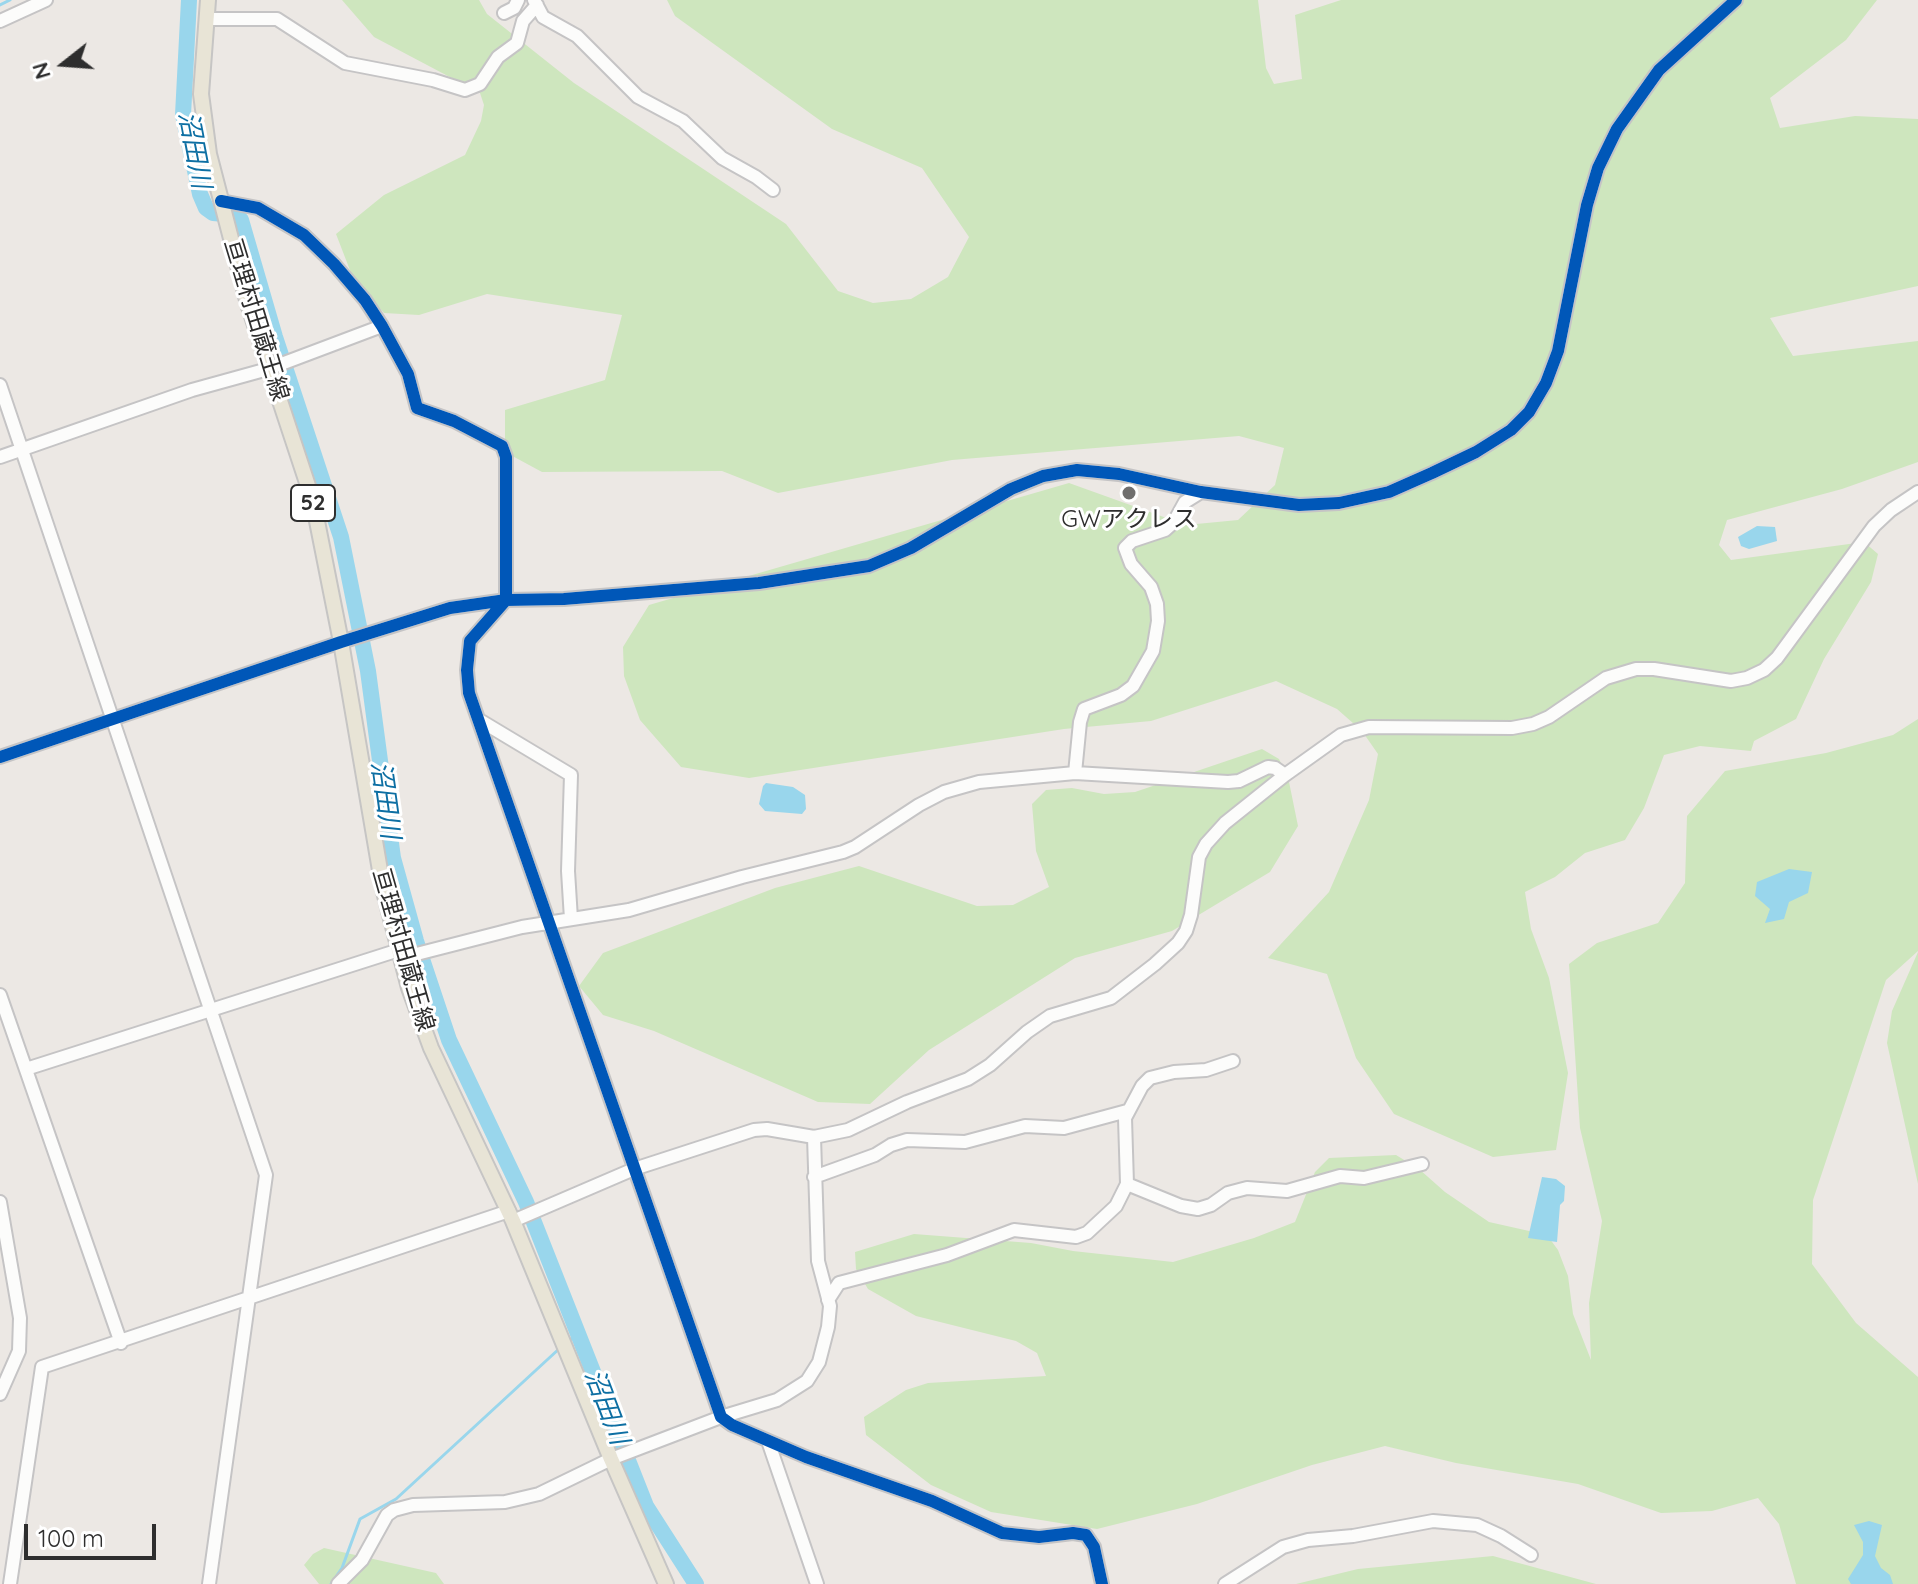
<!DOCTYPE html>
<meta charset="utf-8">
<style>
body{margin:0}
#map{position:relative;width:1918px;height:1584px;overflow:hidden;background:#ece8e4;font-family:Quicksand,sans-serif}
canvas{display:block}
.north{position:absolute;left:24px;top:24px;width:80px;height:80px;-webkit-text-stroke:6px #fff;paint-order:stroke;rotate:253deg;font-size:22px;font-weight:700;line-height:32px;text-align:center;color:#2e2e2e}
.north::after{content:'';display:block;margin:auto;width:28px;height:36px;background:#2e2e2e;clip-path:polygon(50% 0,100% 100%,50% 72%,0 100%)}
.scale{position:absolute;left:24px;top:1524px;width:132px;height:36px;box-sizing:border-box;border:4px solid #2e2e2e;border-top:0;padding-left:10px;font-size:24px;line-height:28px;white-space:nowrap;color:#2e2e2e;-webkit-text-stroke:6px #fff;paint-order:stroke}
</style>
<div id="map">
<canvas width="1918" height="1584"></canvas>
<div class="north">N</div>
<div class="scale">100 m</div>
</div>
<script>
const g = document.querySelector('canvas').getContext('2d');
g.lineJoin = 'round';
function fill(path, color) { g.fillStyle = color; g.fill(path, 'evenodd'); }
const toPath = rows => new Path2D(rows.map(r => 'M' + r).join(''));
function trace(path, color, width, dash) { g.strokeStyle = color; g.lineWidth = width; g.lineCap = dash ? 'butt' : 'round'; g.setLineDash(dash || []); g.stroke(path); }
function label(font, color, halo, rows, align = 'center') {
  g.font = font + ' Quicksand,"Noto Sans JP",sans-serif'; g.lineWidth = 6; g.setLineDash([]); g.textBaseline = 'middle'; g.strokeStyle = halo; g.fillStyle = color; for (const [text, x, y, turn = 0] of rows) {
    g.save(); g.translate(x, y); g.rotate((+turn || 0) * Math.PI / 180); g.textAlign = isNaN(turn) ? turn : align; if (halo) g.strokeText(text, 0, 0); g.fillText(text, 0, 0); g.restore();
  }
}
const green = toPath([
 [342,0,479,0,487,14,574,83,786,224,838,291,873,303,911,299,948,277,969,237,922,168,832,129,675,16,667,0,1258,0,1266,68,1274,84,1302,79,1295,15,1341,0,1877,0,1846,40,1770,98,1780,128,1855,116,1918,119,1918,286,1770,318,1793,356,1918,341,1918,462,1842,489,1727,520,1719,545,1731,560,1864,542,1878,554,1871,582,1824,659,1796,719,1754,741,1751,751,1700,746,1664,755,1644,808,1625,840,1585,853,1555,877,1525,892,1531,929,1549,978,1568,1073,1556,1150,1493,1157,1394,1114,1356,1058,1327,974,1268,958,1329,892,1369,800,1378,754,1362,731,1337,709,1276,681,1151,721,1064,729,749,778,681,767,640,720,624,676,623,647,649,605,1069,483,1186,525,1238,520,1275,485,1284,448,1239,436,952,460,778,493,722,471,542,472,505,452,505,410,605,380,622,315,487,294,419,315,384,313,353,278,336,234,384,195,465,155,481,121,484,105,480,93,374,37],
 [1918,719,1918,951,1886,980,1813,1200,1812,1264,1856,1323,1918,1377,1918,1584,1796,1584,1779,1524,1758,1498,1712,1511,1661,1513,1578,1484,1456,1463,1385,1446,1312,1465,1197,1504,1097,1529,991,1512,931,1485,866,1435,864,1417,906,1390,928,1383,1046,1376,1037,1353,1016,1341,916,1316,868,1289,856,1269,855,1252,914,1234,1031,1243,1073,1251,1173,1262,1254,1238,1295,1222,1315,1172,1329,1158,1396,1155,1419,1169,1445,1192,1489,1222,1547,1235,1558,1250,1568,1276,1573,1314,1591,1360,1589,1303,1602,1221,1580,1128,1569,964,1597,943,1658,923,1685,883,1687,816,1725,771,1826,753,1893,735],
 [1262,749,1279,759,1288,777,1298,826,1270,872,1172,931,1075,958,929,1050,870,1104,818,1102,654,1031,603,1015,579,986,603,953,775,888,859,866,977,906,1013,905,1049,887,1036,851,1032,804,1046,790,1072,788,1104,794,1135,792],
 [1918,952,1918,1184,1887,1043,1892,1011],
 [324,1548,436,1573,444,1584,319,1584,304,1565,313,1554],
 [1493,1556,1596,1584,1296,1584,1358,1569]
]);
const water = toPath([
 [1757,526,1775,527,1777,541,1749,549,1741,546,1738,537],
 [766,783,793,787,805,795,806,809,802,814,765,811,759,804,763,786],
 [1789,869,1812,872,1808,893,1789,902,1784,919,1765,923,1770,909,1755,896,1757,882],
 [1542,1177,1556,1179,1565,1186,1564,1201,1560,1205,1557,1242,1528,1238],
 [1869,1521,1882,1525,1875,1556,1881,1568,1890,1575,1893,1584,1851,1584,1848,1579,1863,1555,1863,1542,1854,1525]
]);
const stream = toPath([
 [0,5,10,0],
 [569,1341,577,1334],
 [331,1584,342,1568,360,1519,396,1499,560,1348]
]);
const river = toPath([
 [189,0,183,115,200,194,206,208,213,213,235,215,241,220,275,337,341,537,368,671,393,858,416,941,449,1040,526,1202,646,1506,696,1584]
]);
const minor = toPath([
 [534,0,543,17,577,36,638,97,683,121,722,158,756,177,773,190],
 [504,13,514,8,518,0],
 [206,19,277,19,345,63,433,80,465,90,480,84,498,57,517,43,523,21,537,5],
 [0,21,46,0],
 [221,201,258,208,304,235,334,264,365,300,382,326,408,374,417,408,454,421,502,446,506,457,506,600,470,641,467,670,469,693,721,1417,732,1425,806,1457,932,1501,1002,1533,1039,1537,1073,1533,1086,1535,1094,1547,1102,1584],
 [0,385,266,1175,209,1584],
 [0,457,192,390,268,369,382,326],
 [481,721,571,775,568,871,571,919],
 [0,757,341,642,450,608,506,600,564,599,759,583,869,566,911,548,1011,489,1043,476,1077,470,1119,474,1201,492,1299,505,1339,503,1389,492,1432,473,1476,452,1511,430,1529,412,1546,383,1558,351,1587,205,1598,168,1617,129,1659,70,1736,0],
 [1075,773,1080,722,1084,709,1121,695,1133,686,1153,651,1158,621,1157,604,1151,587,1131,564,1125,548,1132,541,1165,530,1174,522,1185,502,1201,492],
 [401,958,522,927,629,910,742,877,843,852,855,847,919,805,944,792,979,782,1075,773,1228,782,1239,781,1268,767,1275,768,1285,775],
 [0,995,121,1343],
 [26,1069,399,950],
 [814,1177,875,1155,891,1145,907,1140,965,1142,1025,1126,1064,1128,1127,1111],
 [1127,1184,1181,1206,1198,1209,1211,1205,1228,1193,1247,1188,1287,1191,1340,1176,1364,1178,1422,1164],
 [0,1202,20,1318,19,1351,0,1394],
 [513,1221,634,1169,754,1130,767,1129,814,1137,848,1130,907,1102,968,1079,990,1065,1027,1032,1050,1016,1111,998,1155,964,1178,943,1186,931,1191,915,1199,857,1206,844,1225,823,1285,775,1341,735,1369,727,1512,728,1533,724,1549,717,1606,678,1636,669,1654,669,1731,681,1747,678,1764,670,1777,658,1874,526,1891,510,1918,492],
 [828,1300,839,1283,947,1255,1014,1230,1076,1237,1087,1233,1116,1206,1127,1184,1125,1118,1142,1086,1150,1078,1174,1072,1206,1070,1233,1061],
 [768,1441,817,1584],
 [10,1584,42,1367,509,1211],
 [338,1584,362,1560,387,1515,394,1510,413,1505,505,1502,539,1494,611,1459,721,1417,777,1400,807,1381,819,1362,828,1327,830,1306,818,1261,814,1137],
 [1225,1584,1283,1547,1308,1540,1353,1536,1433,1521,1477,1525,1501,1536,1531,1555]
]);
const major = toPath([
 [208,0,201,94,209,154,248,304,313,501,341,642,383,888,409,988,431,1048,513,1221,611,1459,666,1584]
]);
const cycleway = toPath([
 [221,201,258,208,304,235,334,264,365,300,382,326,408,374,417,408,454,421,502,446,506,457,506,600,470,641,467,670,469,693,721,1417,732,1425,806,1457,932,1501,1002,1533,1039,1537,1073,1533,1086,1535,1094,1547,1102,1584],
 [0,757,341,642,450,608,506,600,564,599,759,583,869,566,911,548,1011,489,1043,476,1077,470,1119,474,1201,492,1299,505,1339,503,1389,492,1432,473,1476,452,1511,430,1529,412,1546,383,1558,351,1587,205,1598,168,1617,129,1659,70,1736,0]
]);
const markers = [
 [1129,493,8,"#706f6e"]
];
const shields = [
 [313,503,44]
];
const shieldNames = [
 ["52",313,503]
];
const streetNames = [
 ["亘理村田蔵王線",256,320,73],
 ["亘理村田蔵王線",403,950,74]
];
const poiNames = [
 ["GWアクレス",1129,520]
];
const waterNames = [
 ["沼田川",194,150,79],
 ["沼田川",385,800,82],
 ["沼田川",606,1407,69]
];
fill(green, '#cee6be');
fill(water, '#99d6ec');
trace(stream, '#99d6ec', 3);
trace(river, '#99d6ec', 16);
trace(minor, '#c5c4c5', 16);
trace(major, '#c6c5c4', 18);
trace(minor, '#fcfcfb', 12);
trace(major, '#e8e4d6', 14);
trace(cycleway, '#0057b8', 12);
for (const [x, y, r, color] of markers) { const dot = new Path2D(); dot.arc(x, y, r, 0, 2 * Math.PI); g.fillStyle = color; g.fill(dot); trace(dot, '#fff', 3); }
for (const [x, y, w] of shields) { const box = new Path2D(); box.roundRect(x - w / 2, y - 18, w, 36, 6); g.fillStyle = '#fff'; g.fill(box); trace(box, '#2e2e2e', 2); }
label('bold 22px', '#2e2e2e', null, shieldNames);
label('24px', '#2e2e2e', '#fff', streetNames);
label('24px', '#2e2e2e', '#fff', poiNames);
label('italic 26px', '#0d6fa3', '#fff', waterNames);
</script>
